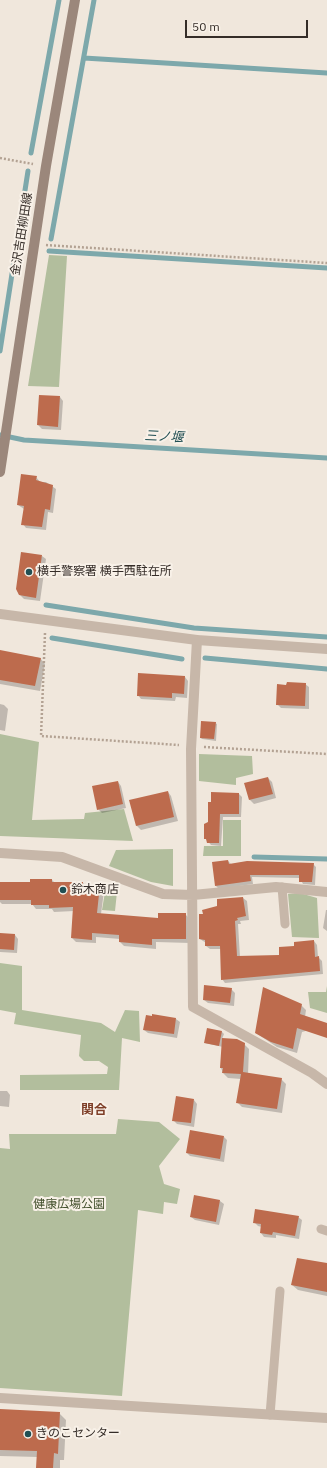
<!DOCTYPE html>
<meta charset="utf-8">
<style>
body{margin:0}
#map{position:relative;width:327px;height:1468px;overflow:hidden;background:#f0e7dc;font-family:"IBM Plex Sans",sans-serif}
canvas{display:block}
.scale{position:absolute;left:185px;top:20px;width:123px;height:18px;box-sizing:border-box;border:2px solid #352d28;border-top:0;padding-left:5px;font-size:12px;line-height:14px;white-space:nowrap;color:#352d28;-webkit-text-stroke:3px #f8f1e8;paint-order:stroke}
</style>
<div id="map">
<canvas width="327" height="1468"></canvas>
<div class="scale">50 m</div>
</div>
<script>
const g = document.querySelector('canvas').getContext('2d');
g.lineJoin = 'round';
function fill(path, color) { g.fillStyle = color; g.fill(path, 'evenodd'); }
const toPath = rows => new Path2D(rows.map(r => 'M' + r).join(''));
function trace(path, color, width, dash) { g.strokeStyle = color; g.lineWidth = width; g.lineCap = dash ? 'butt' : 'round'; g.setLineDash(dash || []); g.stroke(path); }
function label(font, color, halo, rows, align = 'center') {
  g.font = font + ' "IBM Plex Sans","Noto Sans JP",sans-serif'; g.lineWidth = 4; g.setLineDash([]); g.textBaseline = 'middle'; g.strokeStyle = halo; g.fillStyle = color; for (const [text, x, y, turn = 0] of rows) {
    g.save(); g.translate(x, y); g.rotate((+turn || 0) * Math.PI / 180); g.textAlign = isNaN(turn) ? turn : align; if (halo) g.strokeText(text, 0, 0); g.fillText(text, 0, 0); g.restore();
  }
}
const green = toPath([
 [49,255,67,256,59,387,28,386],
 [0,734,39,742,32,820,84,819,85,813,124,809,133,841,0,836],
 [199,754,252,756,253,774,236,778,236,785,199,781],
 [223,820,241,820,241,856,203,856,204,846,223,846],
 [173,849,173,886,151,882,109,866,116,850],
 [106,886,117,892,115,911,102,910],
 [300,893,317,898,319,938,292,937,288,894],
 [0,963,22,966,22,1010,101,1023,115,1032,125,1010,139,1011,140,1042,122,1038,119,1090,20,1090,20,1075,107,1074,108,1067,99,1061,84,1061,79,1056,81,1035,14,1024,16,1013,0,1010],
 [327,986,327,1013,310,1008,308,992,326,992],
 [118,1119,159,1122,180,1139,159,1166,164,1184,180,1189,177,1204,164,1202,163,1214,138,1210,122,1396,0,1388,0,1148,10,1149,9,1134,116,1134]
]);
const shadow = toPath([
 [60,397,63,401,61,430,42,429,38,425],
 [36,477,40,482,46,482,56,489,53,513,48,512,46,530,26,528,23,524,24,509,18,505],
 [42,556,46,559,40,601,24,599,20,595],
 [0,651,40,658,45,664,40,691,0,684],
 [185,677,188,681,187,698,176,697,175,701,141,699,138,695],
 [305,684,309,687,309,709,281,708,277,704,287,686],
 [0,704,4,705,8,709,5,731,0,730],
 [215,723,217,724,216,741,202,739,201,738],
 [268,778,272,782,276,798,254,804,250,800,246,784],
 [118,782,121,786,126,808,102,813,98,809],
 [168,792,171,796,178,821,141,830,137,826,131,801],
 [239,794,242,797,241,817,223,817,221,846,211,845,205,838,209,823],
 [228,861,231,864,313,864,316,867,315,885,303,884,300,878,252,877,253,884,219,889,216,886,213,863],
 [52,880,55,883,83,883,85,885,99,886,104,891,101,914,159,919,185,914,190,919,190,943,156,942,156,949,124,946,120,942,120,939,96,937,96,943,76,942,72,938,74,911,54,912,52,909,36,909,32,904,2,904,0,902,0,883,31,883],
 [243,898,247,901,249,920,240,921,241,924,238,924,240,957,280,956,295,947,314,941,317,945,318,957,322,961,323,974,225,983,222,979,221,949,210,949,206,946,206,943,200,939,204,915],
 [326,910,327,910,327,931,323,928],
 [0,934,15,935,18,939,17,953,0,952],
 [231,989,235,993,234,1006,208,1003,204,1000],
 [301,1005,306,1010,305,1017,324,1026,302,1032,297,1053,277,1047,256,1033],
 [176,1019,180,1022,177,1038,148,1033,144,1030],
 [208,1030,222,1032,224,1034,222,1039,244,1044,249,1049,248,1074,281,1079,286,1084,282,1113,242,1107,237,1102,241,1079,228,1078,223,1073,221,1068,223,1047,205,1043],
 [0,1091,7,1091,10,1095,9,1107,0,1106],
 [194,1100,197,1104,194,1127,177,1124,173,1120],
 [224,1137,227,1140,224,1162,190,1156,187,1153],
 [220,1201,224,1204,219,1225,195,1220,191,1217],
 [298,1217,302,1220,299,1239,276,1235,276,1238,264,1237,261,1233,262,1227,258,1226,254,1222],
 [327,1265,327,1296,298,1290,292,1285],
 [0,1410,59,1413,66,1420,64,1460,60,1460,60,1468,37,1468,38,1457,0,1456]
]);
const stream = toPath([
 [84,58,327,73],
 [31,153,59,0],
 [51,239,94,0],
 [49,251,327,268],
 [0,351,28,171],
 [0,435,24,440,327,458],
 [46,605,194,628,327,637],
 [52,638,182,659],
 [205,658,327,669],
 [254,857,327,859]
]);
const building = toPath([
 [39,395,60,396,58,427,37,425],
 [21,474,37,476,36,480,53,485,50,510,45,509,42,527,21,525,24,506,17,505],
 [21,552,42,555,36,598,19,595,16,589],
 [0,650,41,658,35,686,0,680],
 [138,673,185,676,184,694,172,693,172,698,137,696],
 [287,682,306,683,305,706,276,705,277,684,286,685],
 [201,721,216,722,214,739,200,738],
 [268,777,273,794,249,800,244,783],
 [118,781,123,804,97,810,92,786],
 [168,791,174,817,136,826,129,800],
 [211,792,239,793,239,814,220,814,219,843,207,843,206,839,204,839,204,824,208,822,208,802,211,802],
 [228,860,229,864,247,861,314,863,312,882,299,882,299,875,250,875,251,881,215,886,212,862],
 [30,879,52,879,52,882,83,882,83,884,100,885,97,913,158,918,158,913,186,913,186,939,152,939,152,945,119,942,119,935,92,933,92,940,71,938,73,907,49,908,49,905,31,905,31,900,0,900,0,882,30,882],
 [243,897,246,916,237,918,238,920,235,921,237,956,279,955,279,947,294,946,294,942,314,940,315,957,319,956,320,971,221,980,220,946,205,946,205,940,199,939,199,914,203,914,202,910,217,906,217,899],
 [0,933,15,934,14,950,0,949],
 [204,985,232,988,230,1003,203,1000],
 [263,987,302,1004,300,1014,327,1023,327,1038,297,1028,293,1049,271,1042,255,1033],
 [152,1014,176,1018,174,1034,143,1030,146,1015,152,1016],
 [207,1028,222,1031,219,1046,204,1043],
 [222,1038,237,1039,245,1043,243,1072,282,1078,277,1109,236,1103,241,1074,222,1073,223,1068,220,1068],
 [176,1096,194,1099,191,1123,172,1121],
 [190,1130,224,1136,220,1159,186,1153],
 [194,1195,220,1200,216,1222,190,1217],
 [255,1209,299,1216,295,1236,273,1232,272,1235,260,1233,261,1224,253,1223],
 [297,1258,327,1263,327,1292,291,1285],
 [0,1409,60,1412,58,1454,54,1453,53,1468,36,1468,37,1451,0,1450]
]);
const path = toPath([
 [0,158,33,164],
 [46,245,327,263],
 [45,633,41,736,179,745],
 [204,747,327,754]
]);
const service = toPath([
 [282,887,285,924],
 [321,1229,327,1231],
 [270,1415,280,1291]
]);
const minor = toPath([
 [197,640,191,749,193,1007,312,1073,327,1084],
 [0,853,62,857,163,894,193,895,276,887,327,892],
 [0,1398,327,1418]
]);
const tertiary = toPath([
 [0,614,197,640,327,649]
]);
const secondary = toPath([
 [0,472,46,166,75,0]
]);
const markers = [
 [29,572,4,"#214f53"],
 [63,890,4,"#214f53"],
 [28,1434,4,"#214f53"]
];
const streetNames = [
 ["金沢吉田柳田線",22,234,-81]
];
const poiNames = [
 ["横手警察署 横手西駐在所",37,572],
 ["鈴木商店",71,890],
 ["きのこセンター",36,1434]
];
const parkNames = [
 ["健康広場公園",69,1205]
];
const waterNames = [
 ["三ノ堰",164,437,3]
];
const neighbourhoodNames = [
 ["関合",94,1110]
];
fill(green, '#b2be9d');
fill(shadow, '#0003');
trace(stream, '#7da8ab', 5);
fill(building, '#bd6b4d');
trace(path, '#b3a293', 2.5, [2, 2]);
trace(service, '#c7b7a9', 9);
trace(minor, '#c7b7a9', 10);
trace(tertiary, '#c7b7a9', 10);
trace(secondary, '#9b877b', 10);
for (const [x, y, r, color] of markers) { const dot = new Path2D(); dot.arc(x, y, r, 0, 2 * Math.PI); g.fillStyle = color; g.fill(dot); trace(dot, '#f8f1e8', 1.5); }
label('12px', '#352d28', '#f8f1e8', streetNames);
label('12px', '#352d28', '#f8f1e8', poiNames, 'left');
label('12px', '#44512e', '#f8f1e8', parkNames);
label('italic 13px', '#214f53', '#f8f1e8', waterNames);
label('bold 13px', '#7e3e27', '#f8f1e8', neighbourhoodNames);
</script>
